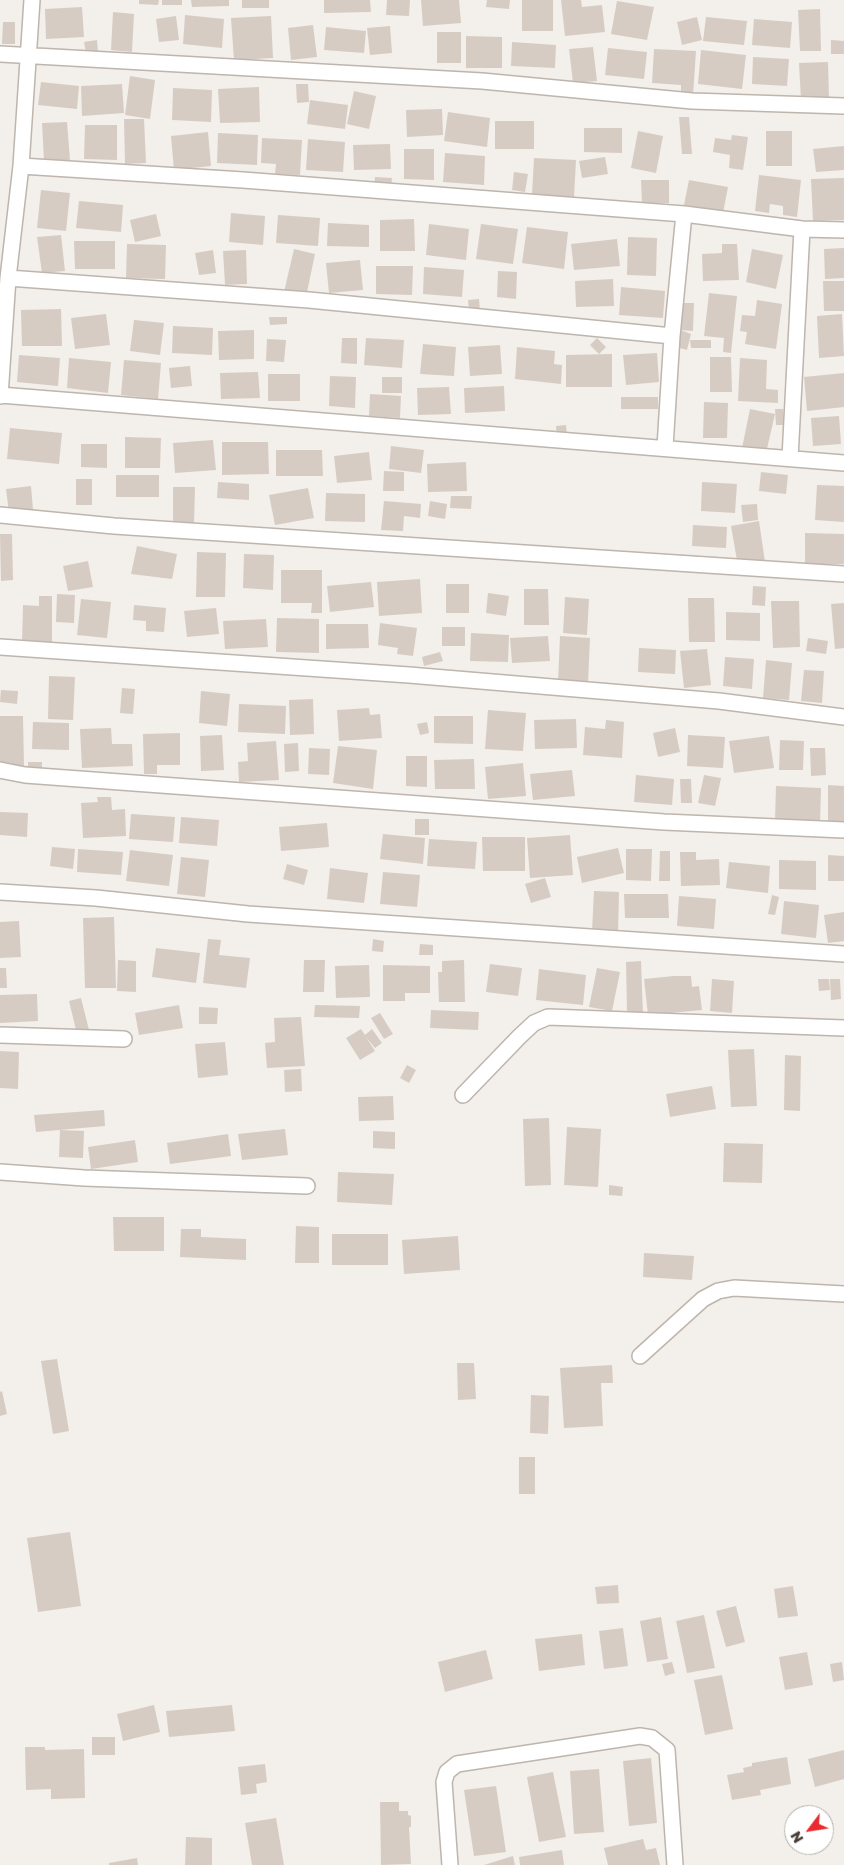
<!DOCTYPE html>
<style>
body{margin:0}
#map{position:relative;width:844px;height:1865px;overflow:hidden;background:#f3efea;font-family:"Golos Text",sans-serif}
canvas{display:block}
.north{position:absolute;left:784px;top:1805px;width:50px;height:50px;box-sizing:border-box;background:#fff;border:1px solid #b5b2af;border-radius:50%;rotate:239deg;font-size:14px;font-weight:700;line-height:20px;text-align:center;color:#473f38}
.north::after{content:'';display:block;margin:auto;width:18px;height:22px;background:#e92b2f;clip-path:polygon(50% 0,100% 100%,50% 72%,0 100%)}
</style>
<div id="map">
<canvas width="844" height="1865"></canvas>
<div class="north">N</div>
</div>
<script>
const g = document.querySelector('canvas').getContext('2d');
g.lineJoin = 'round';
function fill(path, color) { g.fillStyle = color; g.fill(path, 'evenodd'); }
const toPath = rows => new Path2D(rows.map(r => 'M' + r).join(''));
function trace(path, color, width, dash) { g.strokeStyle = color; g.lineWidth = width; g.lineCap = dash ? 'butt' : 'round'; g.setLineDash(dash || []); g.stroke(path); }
const building = toPath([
 [139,0,159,0,158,5,139,4],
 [162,0,182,0,182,5,162,5],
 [191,0,229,0,229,6,192,7],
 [242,0,269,0,269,8,242,8],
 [324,0,370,0,371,12,324,13],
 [387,0,410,0,409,16,386,15],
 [421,0,459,0,461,23,423,26],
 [487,0,510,0,509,9,486,7],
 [522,0,553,0,553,31,522,31],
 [561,0,581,0,582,7,602,5,605,32,565,36],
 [617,1,654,7,647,40,611,34],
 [82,7,84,37,46,39,45,9],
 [820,9,821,51,800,51,798,10],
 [113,12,134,14,132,52,111,50],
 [185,15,224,19,222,48,183,44],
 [176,16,179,40,159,42,156,19],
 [271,16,273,58,234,60,231,18],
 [697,17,702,40,682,45,677,22],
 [706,17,747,21,744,45,703,41],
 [754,19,792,22,790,48,752,45],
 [3,22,15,22,15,44,2,44],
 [313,25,317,57,291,60,288,28],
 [390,26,392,53,370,55,367,28],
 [326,27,366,31,364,53,324,50],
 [437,32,461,32,461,63,437,63],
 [466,36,502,37,502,68,466,68],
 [97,40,98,52,86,53,84,42],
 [831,40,844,41,844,54,831,54],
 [512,42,556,45,555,68,511,66],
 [593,47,597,81,573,83,569,49],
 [608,48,647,52,644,79,605,75],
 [654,49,696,51,693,96,681,95,681,85,652,83],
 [701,50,746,55,742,89,698,84],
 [753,57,789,59,787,86,752,84],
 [828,62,829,99,801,100,799,63],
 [130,76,155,80,150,119,125,115],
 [41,82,79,86,77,109,38,105],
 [122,84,124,113,82,116,81,86],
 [296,84,308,84,309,102,297,103],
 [259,87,260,122,220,123,218,89],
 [173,88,212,90,211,122,172,120],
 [354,91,376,96,369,129,347,124],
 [310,100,348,105,345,129,307,124],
 [442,109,443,135,407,137,406,110],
 [448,112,490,118,487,147,444,141],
 [679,117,689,117,692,154,682,154],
 [124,119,144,119,146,163,125,164],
 [495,121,534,121,534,149,495,149],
 [67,122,70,160,44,161,42,123],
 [85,125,117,125,117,160,84,159],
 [584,128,622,128,622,153,584,152],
 [638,131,663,136,656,173,631,168],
 [766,131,792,131,792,166,766,166],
 [208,132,211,166,174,170,171,136],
 [218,133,258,135,257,165,217,163],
 [732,135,748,137,743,170,729,168,730,155,713,152,715,138,731,140],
 [262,138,302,140,300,175,275,174,276,164,261,163],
 [308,139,345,142,343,172,306,170],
 [390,144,391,169,354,170,353,145],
 [844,146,844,170,816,172,813,149],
 [404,149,434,149,434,180,404,179],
 [445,153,485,156,484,185,443,182],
 [605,157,608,174,582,178,579,161],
 [534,158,576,160,574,197,532,194],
 [514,172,528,174,525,192,512,190],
 [759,175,801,180,797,217,783,215,783,206,770,204,769,213,755,211],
 [375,177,392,178,391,188,374,187],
 [844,178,844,220,813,221,811,179],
 [641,180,669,180,669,203,642,203],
 [689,180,728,187,723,213,684,205],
 [41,190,70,193,66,231,37,228],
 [79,201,123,205,121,232,76,228],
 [231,213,265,216,263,245,229,242],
 [156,214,161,236,135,242,130,220],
 [278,215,320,218,318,246,276,243],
 [414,219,415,251,380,251,380,220],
 [328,223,369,225,369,247,327,246],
 [429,224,469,229,466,260,426,255],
 [481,224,518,229,513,264,476,259],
 [527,227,568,232,564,269,522,263],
 [61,235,65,271,42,273,37,237],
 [628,237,657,238,656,276,627,275],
 [617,239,620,266,574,270,571,244],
 [74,241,115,241,115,269,75,269],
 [127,244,166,245,165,279,126,278],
 [722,244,737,244,739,280,703,281,702,254,722,253],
 [844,248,844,278,825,279,824,249],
 [294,249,315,254,306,297,284,292],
 [752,249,783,255,776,289,746,282],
 [213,250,216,273,199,275,195,253],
 [246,250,247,284,225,285,223,251],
 [360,260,363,290,329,293,326,263],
 [376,266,413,266,412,295,376,294],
 [424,267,464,270,462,297,423,294],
 [498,271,517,272,516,299,497,297],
 [613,279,614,306,576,307,575,281],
 [823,281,844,281,844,311,824,311],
 [621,287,665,291,663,318,619,315],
 [709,293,737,296,731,353,723,352,724,338,704,336],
 [479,299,480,311,469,312,468,300],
 [757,300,782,304,776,349,745,344,747,332,740,331,742,315,755,316],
 [681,303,694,303,693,331,680,330],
 [61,309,62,346,22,346,21,310],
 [106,314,110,345,75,349,71,318],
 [842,314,844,356,819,358,817,316],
 [269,317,287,317,287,324,270,325],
 [134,320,164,323,160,355,130,351],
 [173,326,213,328,212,355,172,353],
 [254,330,254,359,219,360,218,331],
 [680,330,691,334,687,350,676,347],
 [342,338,357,338,357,364,341,363],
 [366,338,404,340,402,368,364,365],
 [597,338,606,347,599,354,590,345],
 [267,339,286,340,284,362,266,361],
 [690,340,711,340,711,348,691,348],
 [423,344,456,347,454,376,420,374],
 [500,345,502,374,470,376,468,347],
 [517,347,555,351,554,364,562,365,561,384,515,379],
 [657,353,659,382,626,385,623,355],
 [612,354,612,387,566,387,566,355],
 [19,355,60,358,58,386,17,382],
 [710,357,731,357,732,392,710,392],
 [69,358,111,362,108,393,67,388],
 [740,358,767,360,766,389,778,390,778,403,738,401],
 [124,360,161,363,158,399,121,395],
 [190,366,192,386,171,388,169,368],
 [258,372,260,398,221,399,220,373],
 [844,373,844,407,807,411,804,377],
 [268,374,300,374,300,401,268,401],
 [330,376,356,377,355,408,329,406],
 [382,377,402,377,402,393,382,393],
 [504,386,505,411,465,413,464,388],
 [449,387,451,414,418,415,417,388],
 [370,394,401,396,400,418,369,416],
 [621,397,658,397,658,409,621,409],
 [704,402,728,403,727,438,703,438],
 [750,409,775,414,766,453,742,448],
 [775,409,783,409,784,425,776,425],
 [839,416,841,444,813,446,811,418],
 [566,425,567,437,557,437,556,426],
 [10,428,62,433,59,464,7,459],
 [125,437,161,438,160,468,125,468],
 [213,440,216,470,175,473,173,443],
 [222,442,268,442,269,474,222,475],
 [81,444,107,444,107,468,81,467],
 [391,446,424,450,421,473,389,469],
 [276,450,322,450,323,476,276,476],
 [369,452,372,480,337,483,334,456],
 [466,462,467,491,428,492,427,464],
 [384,471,404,472,404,491,383,491],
 [761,472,788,475,786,494,759,491],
 [116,475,159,475,159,497,116,497],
 [76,479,92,479,92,505,76,505],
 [218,482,249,484,249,500,217,498],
 [702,482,737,484,735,513,701,511],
 [817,485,844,486,844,522,815,520],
 [31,486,33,510,9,513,6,489],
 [173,487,195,487,194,523,173,522],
 [308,488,314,518,275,525,269,495],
 [326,493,365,494,365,522,325,521],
 [451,496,472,496,471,509,450,508],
 [384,501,421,504,420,518,404,516,403,531,381,530],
 [430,501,447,504,445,519,428,516],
 [757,504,758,520,743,522,741,505],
 [759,521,765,562,738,566,731,526],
 [693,525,727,527,726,548,692,546],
 [805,533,844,534,844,564,805,564],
 [0,534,12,534,13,580,1,581],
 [137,546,177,554,172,579,131,574],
 [197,552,226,553,225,597,196,597],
 [244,554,274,555,273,590,243,588],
 [88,561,93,587,68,591,63,566],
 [281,570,322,570,322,613,311,613,312,603,281,603],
 [420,579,422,613,379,616,377,582],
 [371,582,374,607,330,612,327,586],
 [446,584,469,584,469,613,446,613],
 [753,586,766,587,765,606,752,605],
 [524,589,548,589,549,625,524,625],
 [488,593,509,596,506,616,486,613],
 [57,594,75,595,74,623,56,622],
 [39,596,52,596,52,643,22,643,23,605,39,606],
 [565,597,589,599,587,635,563,633],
 [688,598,714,598,715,642,689,642],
 [81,599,111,602,107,638,77,635],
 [771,601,799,601,800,647,773,648],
 [844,603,844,648,835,649,831,604],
 [134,605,166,608,164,632,146,631,146,621,133,620],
 [216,608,219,634,187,637,184,611],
 [726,612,760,613,760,641,726,640],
 [277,618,319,619,319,653,276,652],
 [266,619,268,647,225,649,223,621],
 [380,623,417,628,413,656,397,654,398,648,378,645],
 [326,624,368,624,369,648,326,649],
 [442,627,465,627,465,646,442,646],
 [471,633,509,635,508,662,470,661],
 [548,636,550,661,512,663,510,638],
 [560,636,590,638,588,684,558,682],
 [808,638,828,641,826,654,806,651],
 [639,648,676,650,675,674,638,672],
 [707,649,711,685,684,688,680,651],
 [440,652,443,661,424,666,422,657],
 [725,657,754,659,752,689,723,686],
 [766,660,792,663,789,700,763,698],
 [804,670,824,671,822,703,801,701],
 [49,676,75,677,73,720,48,719],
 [122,688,135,689,133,714,120,713],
 [1,690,18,691,17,704,0,702],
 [201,691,230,694,227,726,199,723],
 [313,699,314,734,290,735,289,700],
 [239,704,286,706,285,734,238,732],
 [369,708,370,715,380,714,382,738,339,741,337,710],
 [488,710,526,713,523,751,485,749],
 [0,716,23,716,24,766,0,765],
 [434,716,473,716,473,744,434,743],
 [576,719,577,748,535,749,534,720],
 [606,720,624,722,622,758,583,755,585,727,605,729],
 [33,722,69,723,69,750,32,749],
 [427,722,429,733,420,735,417,724],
 [111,728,112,744,132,744,133,766,82,768,80,729],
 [675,728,680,752,658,757,653,733],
 [180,733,180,765,157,765,157,774,144,774,143,734],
 [222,735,224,770,201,771,200,736],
 [688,735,725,737,723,768,687,766],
 [769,736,774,768,734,773,729,741],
 [780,740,804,741,803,770,779,770],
 [276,741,279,780,239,782,238,762,248,761,247,743],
 [298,743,299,771,285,772,284,744],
 [338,746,377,750,373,789,333,783],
 [309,748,330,749,329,775,308,774],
 [810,748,825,748,826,775,811,776],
 [406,756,427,756,427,787,406,786],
 [474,759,475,789,435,789,434,760],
 [28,762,42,762,42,772,28,772],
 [523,763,526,796,488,799,485,767],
 [572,770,575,796,533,800,530,774],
 [636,775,674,779,672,805,634,802],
 [704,775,721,778,715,806,698,803],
 [680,779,691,779,692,803,681,803],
 [828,785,844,786,844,825,828,825],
 [776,786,821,788,820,825,775,820],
 [97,797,111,797,112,810,125,809,126,836,83,838,81,803,98,802],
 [0,812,28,813,27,837,0,835],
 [131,814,175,817,173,842,129,839],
 [181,817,219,820,217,846,179,843],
 [415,819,429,819,429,835,415,835],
 [327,823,329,847,281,851,279,827],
 [383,834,425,838,423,864,380,859],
 [570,835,573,875,530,878,527,838],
 [482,837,525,837,525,871,483,871],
 [429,839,477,842,475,869,427,866],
 [52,847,75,849,73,869,50,866],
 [618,848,624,873,582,883,577,857],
 [78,849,123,852,121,875,77,872],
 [626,849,652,849,651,881,626,880],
 [130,850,173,855,169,886,126,881],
 [660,851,670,851,670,881,659,881],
 [680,852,696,852,696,860,719,859,720,885,681,886],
 [828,855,844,856,844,881,828,881],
 [181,857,209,860,205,897,177,894],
 [779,860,816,861,816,890,779,889],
 [729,862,770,866,768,893,726,888],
 [287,864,308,870,304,885,283,879],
 [330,868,368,873,364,903,327,899],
 [383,872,420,875,417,907,380,904],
 [545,878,551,897,531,903,525,884],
 [594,891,619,892,618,932,592,931],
 [624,894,668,894,669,918,625,918],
 [772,895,779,897,775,915,768,914],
 [679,896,716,899,714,929,677,926],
 [784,901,819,905,816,938,781,934],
 [844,912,844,941,828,943,824,915],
 [114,917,116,988,85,988,83,918],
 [19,921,21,957,0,958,0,922],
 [208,939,221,940,219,955,250,958,246,988,203,983],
 [373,939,384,941,383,952,372,951],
 [420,944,433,945,433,955,419,955],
 [156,948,200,953,196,983,152,977],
 [118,960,136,961,136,992,117,991],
 [304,960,325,960,324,992,303,992],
 [464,960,465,1002,439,1002,438,972,442,972,442,961],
 [641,961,643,1014,627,1014,626,962],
 [490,964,522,968,518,996,486,992],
 [369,965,370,997,336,998,335,966],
 [383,965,430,966,430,993,405,993,405,1001,383,1001],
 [0,968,6,968,7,988,0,988],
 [597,968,620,972,612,1011,589,1007],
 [539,969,586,975,583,1005,536,1000],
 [674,976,691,976,692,987,699,986,702,1010,648,1015,644,979],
 [712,979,734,981,732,1013,710,1011],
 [818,979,829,979,830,990,819,991],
 [830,979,840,979,841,999,831,1000],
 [37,994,38,1021,0,1023,0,995],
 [81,998,89,1030,77,1034,69,1001],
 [179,1005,183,1028,139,1035,135,1013],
 [315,1005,360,1006,359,1018,314,1017],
 [199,1007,218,1008,217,1024,199,1024],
 [431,1010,479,1012,478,1030,430,1028],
 [380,1013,393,1034,384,1039,371,1018],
 [301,1017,305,1066,267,1068,265,1043,275,1042,274,1018],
 [361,1029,365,1035,372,1029,382,1043,375,1048,366,1037,375,1051,360,1060,346,1038],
 [225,1042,228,1075,198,1078,195,1044],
 [754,1049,757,1106,731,1107,728,1050],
 [0,1051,19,1052,18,1089,0,1088],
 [785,1055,801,1056,800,1111,784,1110],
 [407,1065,416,1070,409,1083,400,1078],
 [301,1069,302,1091,285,1092,284,1070],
 [712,1086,716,1109,670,1117,666,1094],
 [393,1096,394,1120,359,1121,358,1097],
 [104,1110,105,1126,36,1132,34,1115],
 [549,1118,551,1185,525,1186,523,1119],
 [567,1127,601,1129,598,1187,564,1185],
 [285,1129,288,1155,242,1160,238,1134],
 [60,1130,84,1131,83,1158,59,1157],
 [373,1131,395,1132,395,1149,373,1148],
 [228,1134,231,1156,170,1164,167,1143],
 [135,1140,138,1162,91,1169,88,1147],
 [724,1143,763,1144,762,1183,723,1182],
 [338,1172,394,1174,392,1205,337,1202],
 [609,1185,623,1187,622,1196,609,1195],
 [113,1217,164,1217,164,1251,114,1251],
 [296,1226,319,1227,319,1263,295,1263],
 [181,1229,201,1229,201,1237,246,1239,246,1260,180,1257],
 [332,1234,388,1234,388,1265,332,1265],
 [458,1236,460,1270,404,1274,402,1240],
 [644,1253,694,1256,692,1280,643,1277],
 [57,1359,69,1431,53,1434,41,1361],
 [457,1363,474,1363,476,1399,458,1400],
 [612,1365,613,1383,601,1383,603,1426,564,1428,560,1368],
 [2,1391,7,1414,0,1416,0,1392],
 [531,1395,549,1396,548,1434,530,1433],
 [519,1457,535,1457,535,1494,519,1494],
 [70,1532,81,1606,38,1612,27,1538],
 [618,1585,619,1603,597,1604,595,1587],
 [793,1586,798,1616,778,1618,774,1589],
 [736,1606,745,1642,726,1647,716,1611],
 [704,1615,715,1668,687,1673,676,1621],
 [661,1617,668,1659,647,1662,640,1621],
 [623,1628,628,1666,604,1669,599,1631],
 [582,1634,585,1665,539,1671,535,1639],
 [486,1650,493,1679,445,1692,438,1662],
 [807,1652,813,1685,785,1690,779,1657],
 [672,1662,675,1673,665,1676,662,1664],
 [842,1662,844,1680,833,1682,830,1664],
 [722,1675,733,1729,705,1735,694,1680],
 [154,1705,160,1732,123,1741,117,1714],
 [232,1705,235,1731,169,1737,166,1711],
 [92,1737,115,1737,115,1755,92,1755],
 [25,1747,45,1747,45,1750,84,1749,85,1798,51,1799,51,1789,26,1790],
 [844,1750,844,1779,815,1787,808,1759],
 [787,1757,791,1784,760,1790,761,1795,732,1800,727,1775,744,1772,743,1768,752,1766,752,1763],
 [651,1758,657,1823,629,1826,623,1761],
 [265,1764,267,1782,256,1784,257,1793,241,1795,238,1767],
 [599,1769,604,1832,574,1834,570,1771],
 [553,1772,566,1837,539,1842,527,1777],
 [496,1786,506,1852,474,1856,464,1790],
 [380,1802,399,1802,399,1811,408,1811,408,1815,411,1816,411,1827,409,1827,411,1864,381,1865],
 [276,1818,284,1865,252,1865,245,1823],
 [186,1837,212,1838,212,1865,185,1865],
 [643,1839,646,1850,656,1848,660,1865,608,1865,604,1848],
 [562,1850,564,1865,520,1865,519,1857],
 [513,1856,515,1865,484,1865],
 [137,1858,138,1865,109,1865,109,1863]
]);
const minor = toPath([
 [0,54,482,81,692,101,844,106],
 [21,166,243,180,684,214,802,229,844,230],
 [8,278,309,300,672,336],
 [0,395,844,463],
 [0,396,8,278,21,166,32,0],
 [665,447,672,336,684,214],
 [790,458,802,229],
 [0,515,114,526,844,574],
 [0,647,409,675,719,701,844,717],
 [0,770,25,775,664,822,844,830],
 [0,892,96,898,248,914,844,954],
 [0,1035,124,1039],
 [463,1095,520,1036,534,1023,548,1017,844,1028],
 [0,1172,84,1178,307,1186],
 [640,1356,703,1299,718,1291,734,1288,844,1294],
 [450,1865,444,1782,447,1772,457,1764,640,1736,652,1738,667,1750,675,1865]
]);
fill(building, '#d7ccc3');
trace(minor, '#beb5ad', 18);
trace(minor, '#fff', 15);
</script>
